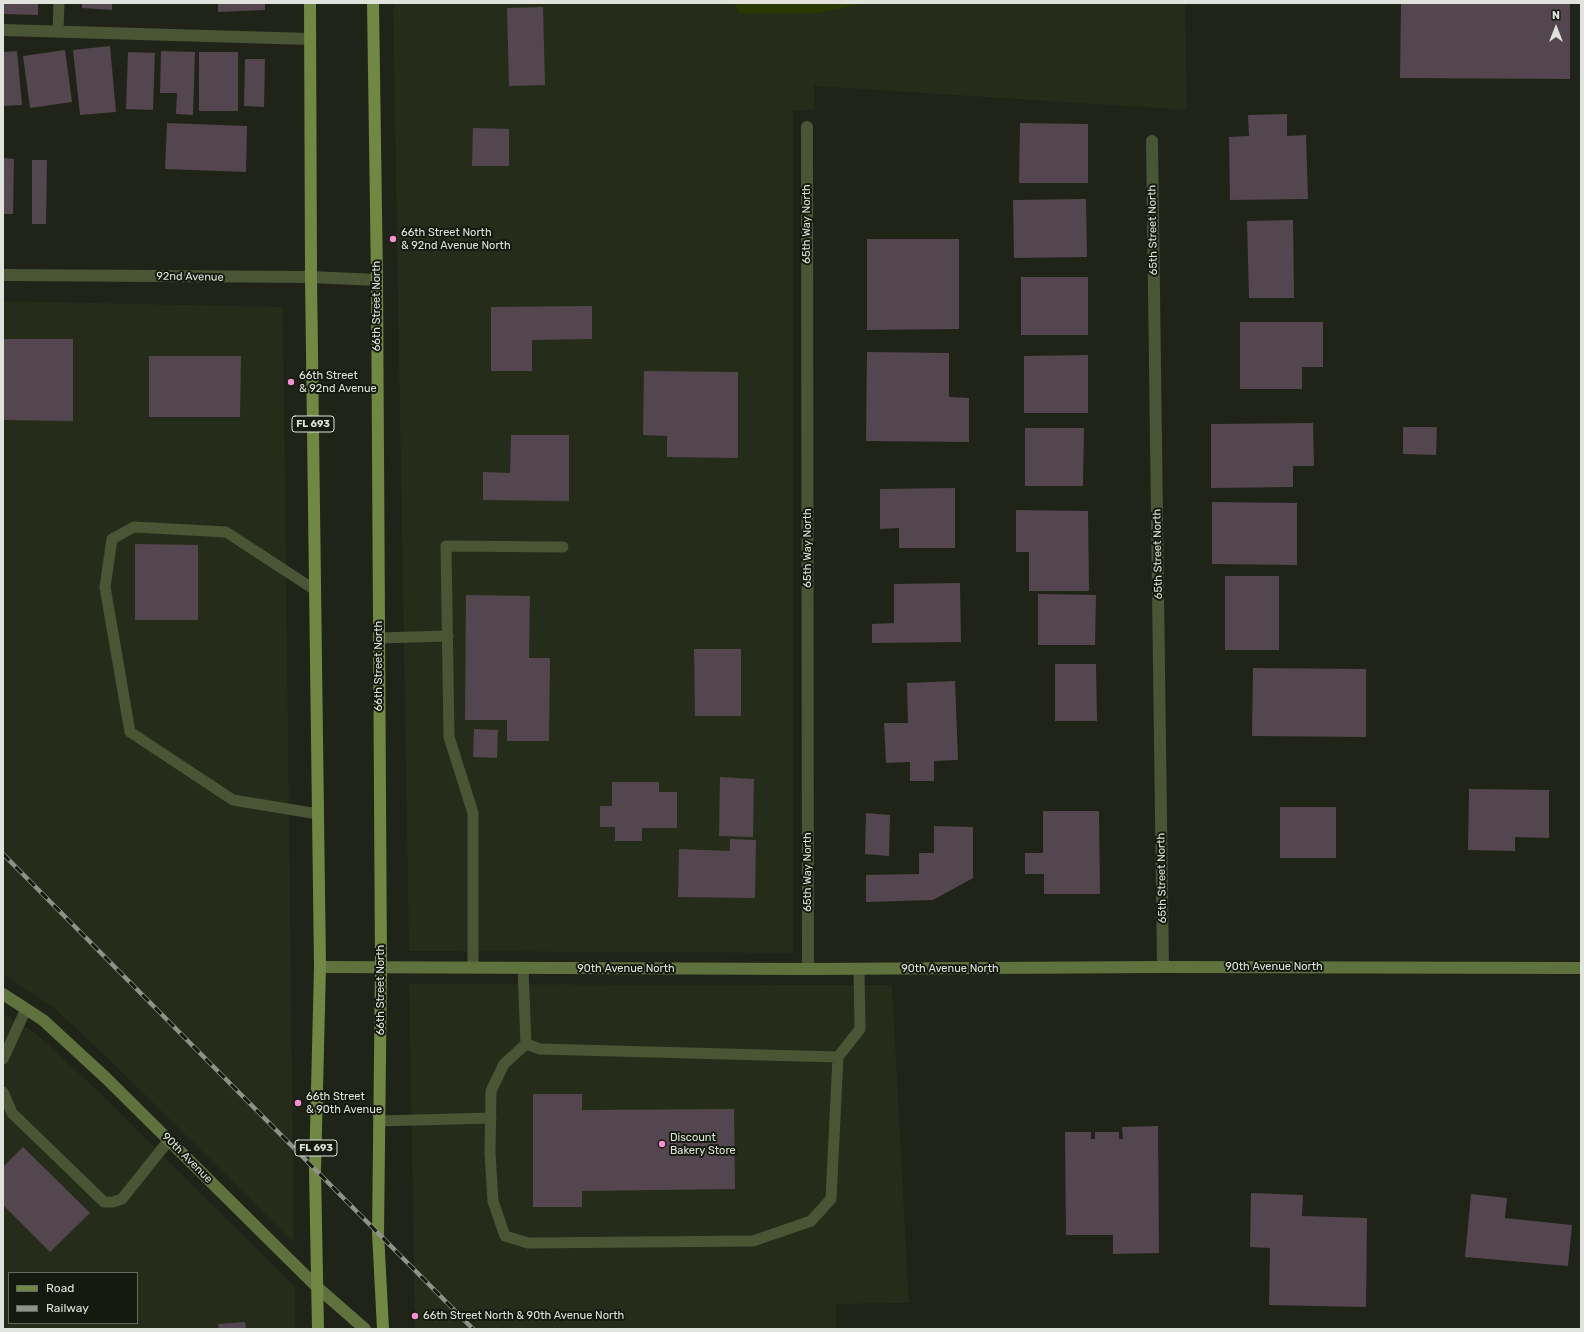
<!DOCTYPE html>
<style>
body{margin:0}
#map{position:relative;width:1584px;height:1332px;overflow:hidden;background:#1f2318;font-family:Rubik,sans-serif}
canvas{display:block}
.frame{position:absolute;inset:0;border:4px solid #dfe3db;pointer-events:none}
.legend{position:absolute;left:8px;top:1272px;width:130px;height:52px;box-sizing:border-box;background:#151a0f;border:1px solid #666a61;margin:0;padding:5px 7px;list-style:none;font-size:12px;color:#dfe3db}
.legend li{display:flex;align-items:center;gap:8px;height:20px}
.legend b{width:20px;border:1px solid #666a61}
.north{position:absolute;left:1536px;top:8px;width:40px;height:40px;-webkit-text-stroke:3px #151a0f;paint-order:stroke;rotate:0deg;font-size:11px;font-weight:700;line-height:16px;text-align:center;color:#dfe3db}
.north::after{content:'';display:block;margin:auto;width:14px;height:18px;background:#dfe3db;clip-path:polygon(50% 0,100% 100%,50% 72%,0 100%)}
</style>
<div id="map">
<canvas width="1584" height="1332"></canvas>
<div class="frame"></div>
<ul class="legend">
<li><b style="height:5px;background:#708844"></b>Road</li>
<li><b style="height:5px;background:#8e9288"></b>Railway</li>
</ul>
<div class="north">N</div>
</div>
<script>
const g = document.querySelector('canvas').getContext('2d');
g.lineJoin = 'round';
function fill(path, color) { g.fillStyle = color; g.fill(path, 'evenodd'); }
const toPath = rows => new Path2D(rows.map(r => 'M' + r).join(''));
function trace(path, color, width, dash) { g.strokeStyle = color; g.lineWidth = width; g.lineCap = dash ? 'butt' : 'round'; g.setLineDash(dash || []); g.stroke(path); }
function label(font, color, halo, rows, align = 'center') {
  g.font = font + ' Rubik,sans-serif'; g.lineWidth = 4; g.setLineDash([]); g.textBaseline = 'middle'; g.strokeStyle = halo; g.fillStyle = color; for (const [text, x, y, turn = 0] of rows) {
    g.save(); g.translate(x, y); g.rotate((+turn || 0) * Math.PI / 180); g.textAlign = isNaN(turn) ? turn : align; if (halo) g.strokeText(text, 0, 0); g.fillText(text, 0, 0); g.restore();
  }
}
const built = toPath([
 [393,3,734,3,739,13,819,13,865,3,1185,3,1187,110,814,86,814,110,793,110,793,953,409,951],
 [3,301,283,307,294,1243,116,1066,53,1007,3,975],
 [409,984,892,985,909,1303,836,1304,836,1329,415,1329],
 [3,1013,35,1033,97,1090,295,1287,295,1329,3,1329],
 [9,1273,137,1273,137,1323,9,1323]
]);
const green = toPath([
 [734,3,865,3,819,13,739,13]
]);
const building = toPath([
 [3,3,38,3,38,15,3,14],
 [82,3,112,3,112,10,82,8],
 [218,3,265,3,265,10,218,12],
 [1401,3,1570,3,1570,79,1400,78],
 [543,7,545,85,509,86,507,8],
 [110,46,116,112,80,115,73,50],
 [65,50,72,102,30,108,23,56],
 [17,51,22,105,3,106,3,52],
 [161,51,195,52,193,115,176,114,177,93,160,93],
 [128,52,155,53,153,110,126,109],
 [199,52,238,52,238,111,199,111],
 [245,59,265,59,264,107,244,106],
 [1287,114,1287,136,1306,135,1308,199,1230,200,1229,137,1249,136,1248,115],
 [167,123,247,126,246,172,165,169],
 [1020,123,1088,124,1088,183,1019,183],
 [473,128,509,129,509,166,472,166],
 [3,158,14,159,13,214,3,214],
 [32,160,47,160,46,224,32,224],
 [1086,199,1087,257,1014,258,1013,200],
 [1293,220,1294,298,1249,298,1247,221],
 [867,239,959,239,959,329,867,330],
 [1021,277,1088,277,1088,335,1021,335],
 [592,306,592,339,532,340,532,371,491,371,491,307],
 [1240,322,1323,322,1323,367,1302,367,1302,389,1240,389],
 [3,339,73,339,73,421,3,420],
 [867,352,949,353,949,397,969,398,969,442,866,441],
 [1088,355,1088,413,1024,413,1024,356],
 [149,356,241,356,240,417,149,417],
 [644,371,738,372,738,458,667,457,667,436,643,435],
 [1313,423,1314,466,1293,466,1293,487,1211,488,1211,424],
 [1403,427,1437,427,1436,455,1403,454],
 [1025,428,1084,428,1083,486,1025,486],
 [511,435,569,435,569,501,483,500,483,472,510,473],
 [955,488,955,548,899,548,899,528,880,529,880,489],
 [1212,502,1297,503,1297,565,1212,564],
 [1016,510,1088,511,1089,591,1029,591,1029,552,1016,552],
 [135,544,198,545,198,620,135,620],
 [1225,576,1279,576,1279,650,1225,650],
 [960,583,961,642,872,643,872,624,894,623,894,584],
 [1038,594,1096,595,1095,645,1038,645],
 [466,595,530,596,529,658,550,658,549,741,507,741,507,720,465,720],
 [694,649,741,649,741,716,695,716],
 [1055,664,1096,664,1097,721,1055,721],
 [1253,668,1366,669,1366,737,1252,736],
 [955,681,958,760,934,761,934,781,910,781,910,762,886,763,884,723,908,723,907,683],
 [474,729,498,730,497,758,473,757],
 [720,777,754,779,753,837,719,836],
 [612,782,659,782,659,792,677,792,677,828,642,828,642,841,615,841,615,827,600,827,600,806,612,806],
 [1469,789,1549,790,1549,838,1515,837,1515,851,1468,850],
 [1280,807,1336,807,1336,858,1280,858],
 [1043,811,1099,811,1100,894,1044,894,1044,874,1025,874,1025,853,1043,853],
 [866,813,890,815,889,856,865,854],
 [934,826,973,827,973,878,933,900,866,902,866,875,919,874,919,853,934,853],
 [730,839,756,840,755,898,678,897,679,849,730,851],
 [533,1094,582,1094,582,1110,734,1109,735,1189,582,1191,582,1207,533,1207],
 [1158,1126,1159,1253,1113,1254,1113,1235,1066,1235,1065,1132,1091,1132,1091,1139,1095,1139,1095,1132,1119,1132,1119,1139,1123,1139,1122,1127],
 [23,1147,90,1213,50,1252,3,1205,3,1167],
 [1251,1193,1303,1195,1302,1216,1367,1218,1366,1307,1269,1305,1270,1248,1250,1247],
 [1471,1194,1507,1198,1505,1218,1572,1225,1568,1266,1465,1257],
 [245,1322,246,1329,219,1329,218,1324]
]);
const lane = toPath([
 [58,31,59,3],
 [315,590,226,532,134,527,112,539,105,587,130,732,233,800,318,814],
 [379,638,448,636],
 [473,968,473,813,449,737,446,546,563,547],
 [523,968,526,1044,540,1049,838,1057,831,1199,811,1221,753,1241,528,1243,505,1236,493,1201,490,1153,491,1091,504,1064,526,1044],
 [838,1057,860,1029,859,969],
 [3,1059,26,1009],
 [3,1092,12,1113,104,1202,113,1202,122,1199,169,1140],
 [379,1121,491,1118]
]);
const street = toPath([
 [3,30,310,39],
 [807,127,808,969],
 [1152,141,1163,967],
 [3,275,311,277,377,280]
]);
const secondary = toPath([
 [320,967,808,969,1163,967,1581,968],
 [3,994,43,1020,106,1078,317,1287,365,1329]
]);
const primary = toPath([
 [310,3,311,277,320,967,315,1170,318,1329],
 [373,3,377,280,381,968,378,1233,383,1329]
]);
const rail = toPath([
 [3,854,473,1329]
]);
const markers = [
 [393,239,4,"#f690d0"],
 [291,382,4,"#f690d0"],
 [298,1103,4,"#f690d0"],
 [662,1144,4,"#f690d0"],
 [415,1316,4,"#f690d0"]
];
const shields = [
 [313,424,42],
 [316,1148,42]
];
const shieldNames = [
 ["FL 693",313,424],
 ["FL 693",316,1148]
];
const streetNames = [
 ["65th Way North",807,224,-90],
 ["65th Street North",1153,230,-91],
 ["92nd Avenue",190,277,1],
 ["66th Street North",377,306,-90],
 ["65th Way North",808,548,-90],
 ["65th Street North",1158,554,-91],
 ["66th Street North",379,666,-90],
 ["65th Way North",808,872,-90],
 ["65th Street North",1162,878,-91],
 ["90th Avenue North",1274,967],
 ["90th Avenue North",626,969],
 ["90th Avenue North",950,969],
 ["66th Street North",381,990,-90],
 ["90th Avenue",187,1158,45]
];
const poiNames = [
 ["66th Street North",401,233],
 ["& 92nd Avenue North",401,246],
 ["66th Street",299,376],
 ["& 92nd Avenue",299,389],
 ["66th Street",306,1097],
 ["& 90th Avenue",306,1110],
 ["Discount",670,1138],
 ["Bakery Store",670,1151],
 ["66th Street North & 90th Avenue North",423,1316]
];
fill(built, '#252c1a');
fill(green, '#293900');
fill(building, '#54464e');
trace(lane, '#495535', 11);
trace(street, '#495535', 12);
trace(secondary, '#5f723e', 12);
trace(primary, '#708844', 12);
trace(rail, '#8e9288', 4.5);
trace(rail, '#151a0f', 3, [9]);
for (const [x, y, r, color] of markers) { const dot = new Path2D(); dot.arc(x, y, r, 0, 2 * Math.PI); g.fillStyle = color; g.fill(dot); trace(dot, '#151a0f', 1.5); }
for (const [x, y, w] of shields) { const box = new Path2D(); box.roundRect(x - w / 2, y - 8, w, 16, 3); g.fillStyle = '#151a0f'; g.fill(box); trace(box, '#dfe3db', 1); }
label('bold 10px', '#dfe3db', null, shieldNames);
label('11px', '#dfe3db', '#151a0f', streetNames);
label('11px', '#dfe3db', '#151a0f', poiNames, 'left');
</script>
